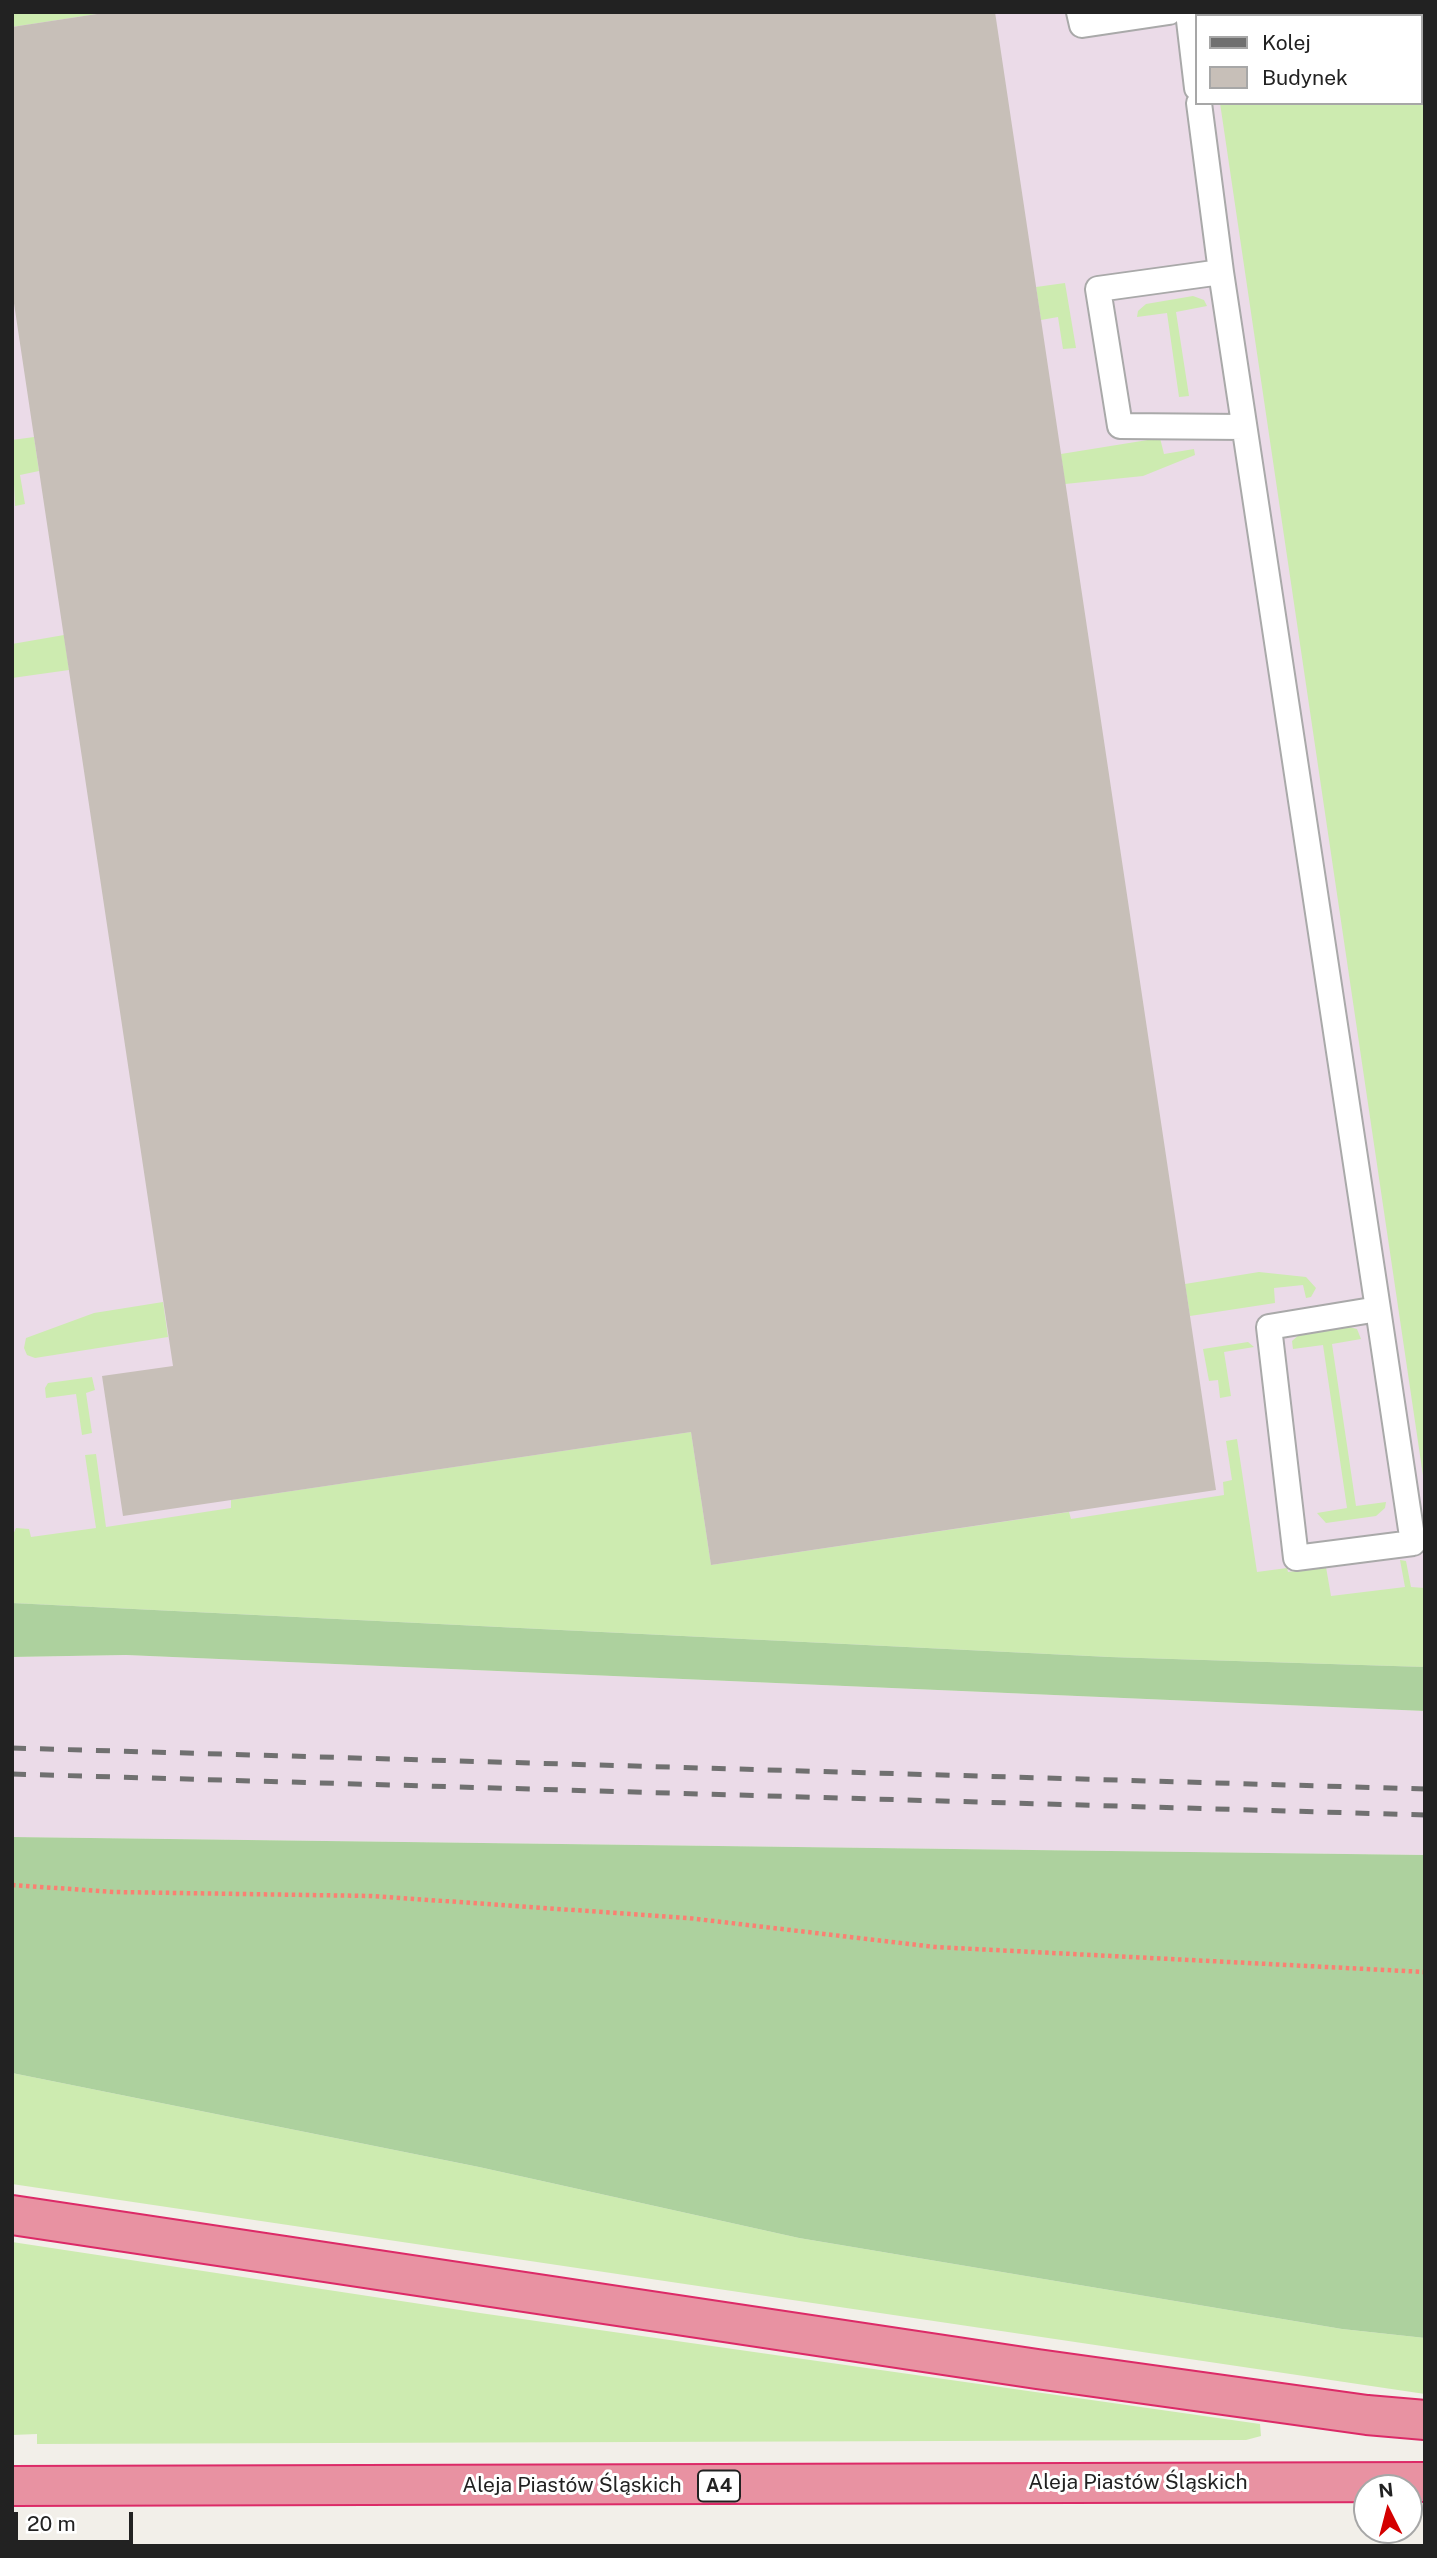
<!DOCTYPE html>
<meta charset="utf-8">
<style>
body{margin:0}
#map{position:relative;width:1437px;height:2558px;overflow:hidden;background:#f2efe9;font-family:"Public Sans",sans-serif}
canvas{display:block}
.frame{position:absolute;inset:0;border:14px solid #222;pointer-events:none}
.legend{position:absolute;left:1195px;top:14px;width:228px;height:91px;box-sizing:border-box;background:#fff;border:2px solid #a7a7a7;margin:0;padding:9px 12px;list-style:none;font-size:21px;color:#222}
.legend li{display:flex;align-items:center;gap:14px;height:35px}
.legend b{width:35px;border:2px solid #a7a7a7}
.north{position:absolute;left:1353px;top:2474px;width:70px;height:70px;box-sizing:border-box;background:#fff;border:2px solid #a7a7a7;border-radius:50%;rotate:354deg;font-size:19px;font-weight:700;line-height:28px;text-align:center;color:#222}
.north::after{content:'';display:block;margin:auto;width:24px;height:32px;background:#d40000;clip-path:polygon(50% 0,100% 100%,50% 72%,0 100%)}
.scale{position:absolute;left:14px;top:2512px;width:119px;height:32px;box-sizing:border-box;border:4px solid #222;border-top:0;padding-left:9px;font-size:21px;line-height:24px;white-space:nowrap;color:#222;-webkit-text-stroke:5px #fff;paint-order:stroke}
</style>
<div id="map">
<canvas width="1437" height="2558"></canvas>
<div class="frame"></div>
<ul class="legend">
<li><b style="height:9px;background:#707070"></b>Kolej</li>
<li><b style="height:19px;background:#c7bfb8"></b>Budynek</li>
</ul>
<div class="north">N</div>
<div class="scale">20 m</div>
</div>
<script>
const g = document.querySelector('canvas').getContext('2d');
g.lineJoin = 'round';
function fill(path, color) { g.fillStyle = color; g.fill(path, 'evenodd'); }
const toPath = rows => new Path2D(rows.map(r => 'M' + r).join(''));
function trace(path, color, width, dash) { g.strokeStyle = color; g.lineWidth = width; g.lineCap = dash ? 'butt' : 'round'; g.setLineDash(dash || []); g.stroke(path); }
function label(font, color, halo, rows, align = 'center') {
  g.font = font + ' "Public Sans",sans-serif'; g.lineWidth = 6; g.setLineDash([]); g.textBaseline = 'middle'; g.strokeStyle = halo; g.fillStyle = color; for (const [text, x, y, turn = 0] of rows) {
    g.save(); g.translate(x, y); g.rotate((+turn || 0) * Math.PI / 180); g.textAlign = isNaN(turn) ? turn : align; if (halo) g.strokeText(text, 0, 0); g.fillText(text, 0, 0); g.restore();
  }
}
const industrial = toPath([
 [12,12,1425,12,1425,1667,12,1603],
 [1197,16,1421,16,1421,103,1197,103],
 [126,1655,1425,1711,1425,1855,12,1837,12,1657]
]);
const grass = toPath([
 [12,12,110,12,12,27],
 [1207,12,1425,12,1425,1489,1220,103,1421,103,1421,16,1207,16],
 [1065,283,1076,348,1063,349,1058,317,1041,320,1036,287],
 [1193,296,1204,300,1207,306,1176,312,1189,396,1179,397,1167,313,1137,317,1138,311,1146,304],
 [34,437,39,471,20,475,25,504,15,506,12,440],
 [1160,438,1164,454,1194,449,1195,455,1143,476,1065,484,1061,454],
 [64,635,69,670,12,678,12,644],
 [1259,1272,1306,1277,1316,1288,1311,1297,1306,1298,1303,1285,1274,1288,1275,1303,1190,1316,1185,1284],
 [163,1302,168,1337,35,1358,27,1355,24,1348,26,1338,94,1313],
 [1349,1327,1357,1329,1361,1339,1332,1344,1356,1506,1386,1502,1385,1508,1376,1516,1326,1523,1317,1513,1347,1508,1323,1345,1293,1349,1292,1341,1300,1334],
 [1248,1342,1254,1347,1224,1352,1231,1396,1220,1398,1218,1380,1209,1381,1203,1349],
 [92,1377,95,1390,86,1393,92,1433,82,1435,76,1394,46,1398,45,1388,48,1383],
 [691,1432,711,1565,1069,1512,1071,1519,1224,1495,1223,1482,1232,1480,1226,1441,1237,1439,1257,1572,1287,1568,1288,1572,1326,1567,1331,1596,1405,1587,1400,1560,1406,1561,1411,1587,1425,1588,1425,1667,1110,1657,12,1603,12,1537,16,1528,29,1529,31,1537,96,1528,85,1455,96,1454,106,1527,231,1508,231,1500],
 [12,2073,479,2167,799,2238,1342,2329,1425,2338,1425,2394,12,2184],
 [12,2242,480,2313,1260,2424,1261,2436,1246,2440,37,2444,37,2434,12,2435]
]);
const forest = toPath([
 [12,1603,1110,1657,1425,1667,1425,1711,126,1655,12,1657],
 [12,1837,1425,1855,1425,2338,1342,2329,799,2238,479,2167,12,2073]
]);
const building = toPath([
 [110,12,995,12,1216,1490,711,1565,691,1432,123,1516,102,1376,173,1366,12,290,12,27]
]);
const path = toPath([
 [12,1885,114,1892,372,1896,688,1918,935,1947,1425,1972]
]);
const service = toPath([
 [1079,12,1082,25,1169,12],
 [1188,12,1197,88],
 [1199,103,1221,272,1378,1309,1413,1543,1296,1558,1269,1327,1378,1309],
 [1221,272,1098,289,1120,426,1244,427]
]);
const motorway = toPath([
 [12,2215,1037,2369,1367,2415,1425,2420],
 [12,2486,1425,2482]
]);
const rail = toPath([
 [12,1748,1425,1789],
 [12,1774,1425,1815]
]);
const shields = [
 [719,2486,42]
];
const shieldNames = [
 ["A4",719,2486]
];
const streetNames = [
 ["Aleja Piastów Śląskich",1138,2483],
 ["Aleja Piastów Śląskich",572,2486]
];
fill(industrial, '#ebdbe8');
fill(grass, '#cdebb0');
fill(forest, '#add19e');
fill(building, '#c7bfb8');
trace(service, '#a9a9a9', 28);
trace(motorway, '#dc2a67', 42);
trace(path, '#fa8072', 4.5, [3.5, 3.5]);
trace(service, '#fff', 24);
trace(motorway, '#e892a2', 38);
trace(rail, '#707070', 5, [14, 14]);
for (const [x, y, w] of shields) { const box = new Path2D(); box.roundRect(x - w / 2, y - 15.5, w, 31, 5); g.fillStyle = '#fff'; g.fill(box); trace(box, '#222', 2); }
label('bold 19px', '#222', null, shieldNames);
label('21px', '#222', '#fff', streetNames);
</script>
